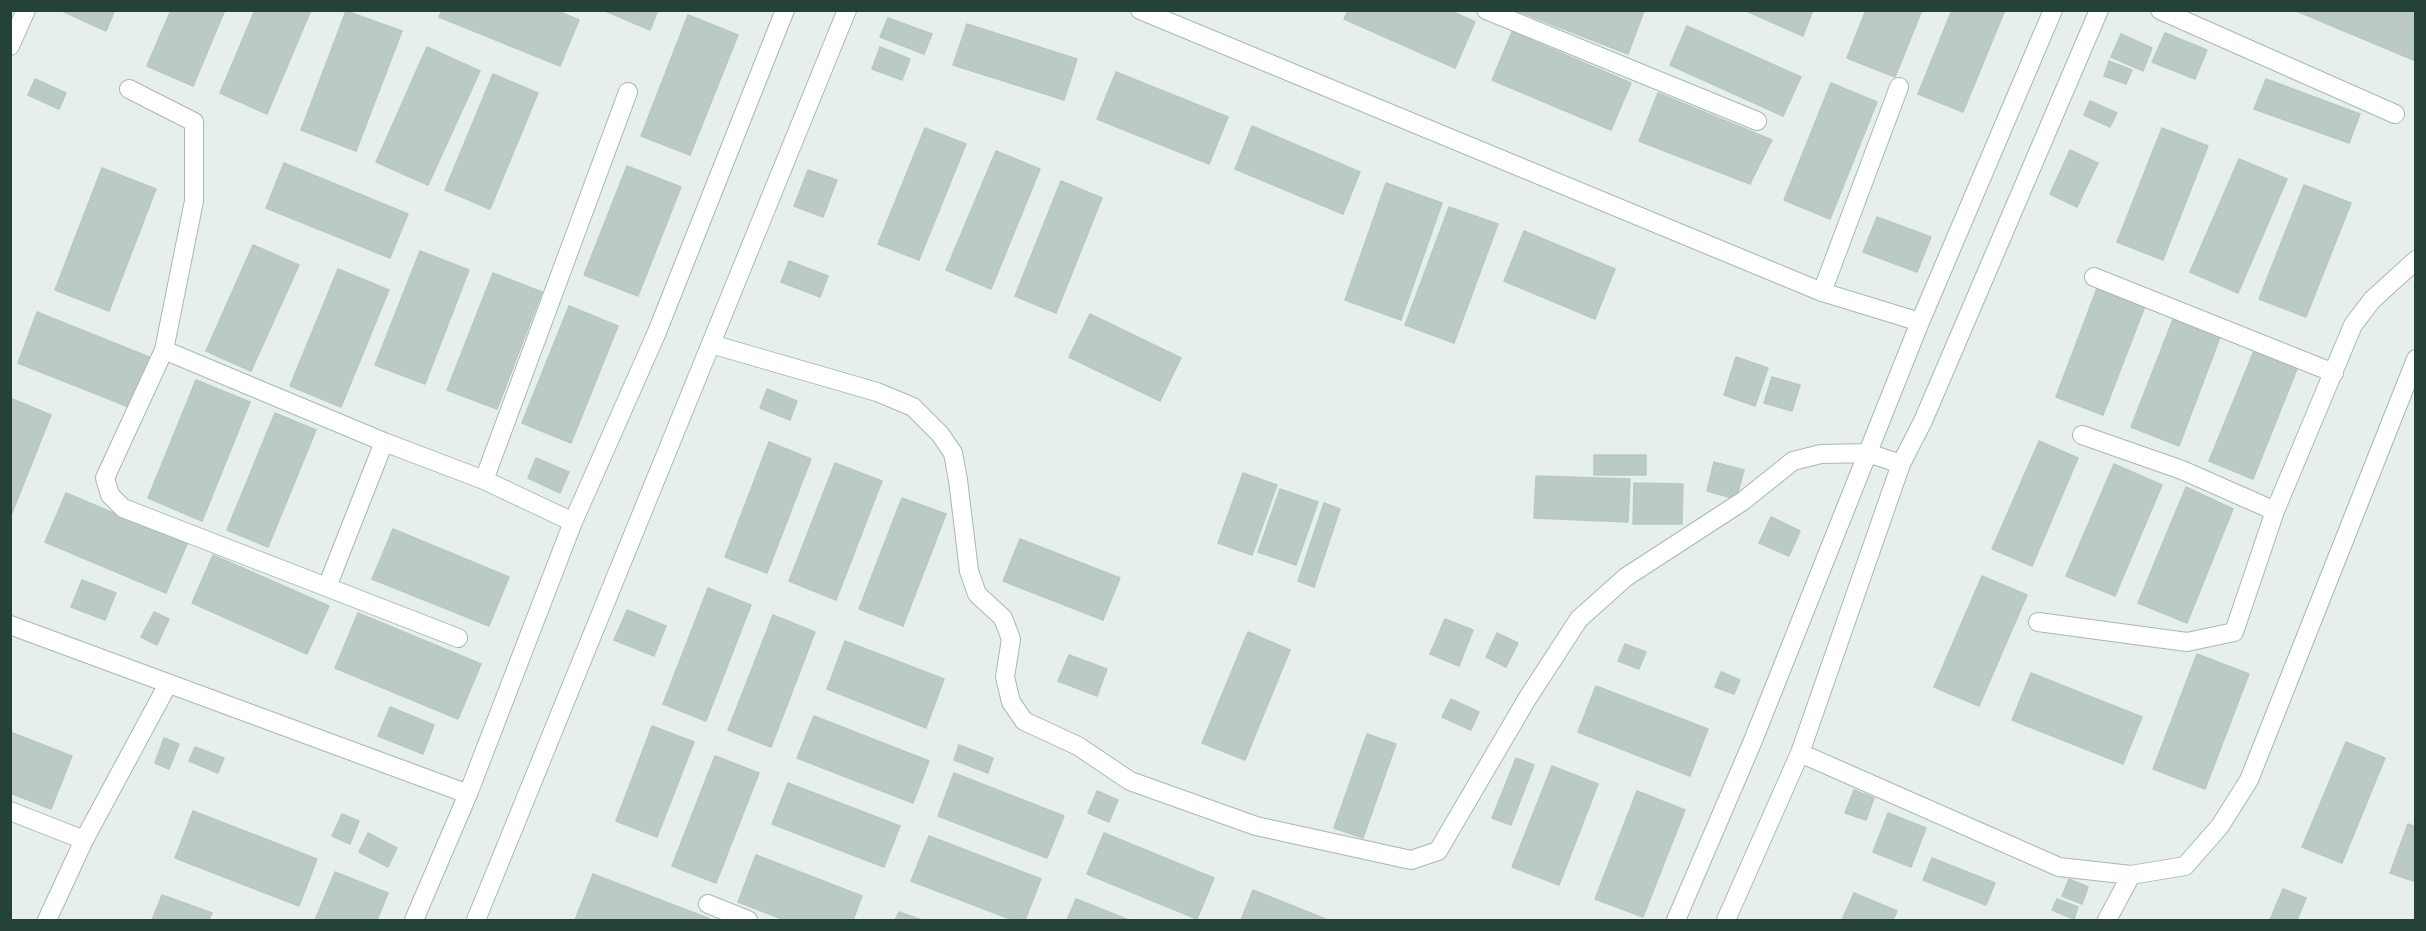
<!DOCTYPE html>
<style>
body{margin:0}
#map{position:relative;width:2426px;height:931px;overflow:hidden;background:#e6efeb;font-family:"Exo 2",sans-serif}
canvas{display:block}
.frame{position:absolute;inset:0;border:12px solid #24423a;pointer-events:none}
</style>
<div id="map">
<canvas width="2426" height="931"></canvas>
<div class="frame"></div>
</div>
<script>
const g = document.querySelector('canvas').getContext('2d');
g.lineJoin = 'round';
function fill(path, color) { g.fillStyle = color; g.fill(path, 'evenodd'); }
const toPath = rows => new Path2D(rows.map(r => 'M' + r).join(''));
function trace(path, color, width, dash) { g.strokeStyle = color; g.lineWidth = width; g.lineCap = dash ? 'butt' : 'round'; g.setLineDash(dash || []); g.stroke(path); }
const building = toPath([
 [60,10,115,10,106,31,60,10],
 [171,10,225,10,193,86,147,66,171,10],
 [255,10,311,10,267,114,220,93,255,10],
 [442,10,555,10,579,20,560,66,439,17,442,10],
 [603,10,658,10,650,30,603,10],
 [1348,10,1449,10,1475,22,1455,68,1344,19,1348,10],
 [1520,10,1643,10,1644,11,1628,54,1520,12,1520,10],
 [1744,10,1813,10,1803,36,1744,10],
 [1866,10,1922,10,1895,77,1847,58,1866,10],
 [1952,10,2005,10,1963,112,1918,94,1952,10],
 [2294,10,2416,10,2416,61,2294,10],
 [346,11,402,31,356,151,301,130,346,11],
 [688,15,738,35,690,155,641,136,688,15],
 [888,18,932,34,924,54,880,37,888,18],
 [967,24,1077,59,1064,100,953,65,967,24],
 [1687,26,1801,77,1783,116,1670,65,1687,26],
 [1512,32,1631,83,1611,130,1492,80,1512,32],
 [2165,33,2207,50,2195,79,2152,62,2165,33],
 [2121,34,2152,48,2143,71,2111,57,2121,34],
 [427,47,480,71,428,185,376,162,427,47],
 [880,47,910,59,902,80,872,69,880,47],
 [2109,61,2132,70,2126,84,2104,76,2109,61],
 [1116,72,1228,117,1209,164,1097,119,1116,72],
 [493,74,538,93,490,209,445,190,493,74],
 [35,79,66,93,59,109,28,95,35,79],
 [2266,79,2360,114,2349,143,2254,109,2266,79],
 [1831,83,1877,102,1830,219,1784,200,1831,83],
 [1658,93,1772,140,1750,184,1639,141,1658,93],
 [2090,101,2117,113,2110,127,2084,115,2090,101],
 [1252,126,1360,172,1343,214,1235,169,1252,126],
 [925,128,966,144,919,260,878,244,925,128],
 [2162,128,2208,146,2163,260,2117,242,2162,128],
 [2070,150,2098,163,2077,207,2050,194,2070,150],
 [996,151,1040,169,991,289,946,270,996,151],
 [2239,159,2287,179,2238,293,2190,272,2239,159],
 [284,163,408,214,390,258,266,208,284,163],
 [627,166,681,187,638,296,584,275,627,166],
 [102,168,156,189,109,311,55,290,102,168],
 [808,170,837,180,823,217,794,206,808,170],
 [1061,181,1102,198,1056,313,1015,296,1061,181],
 [1386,183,1442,203,1401,320,1345,300,1386,183],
 [2304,185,2351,203,2306,317,2259,299,2304,185],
 [1449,207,1498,224,1454,343,1405,325,1449,207],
 [1877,217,1931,237,1917,272,1863,252,1877,217],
 [1524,231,1615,269,1595,319,1504,281,1524,231],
 [253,245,299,265,251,371,206,351,253,245],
 [420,251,469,270,425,384,375,365,420,251],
 [789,261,828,276,820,297,781,282,789,261],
 [338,269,389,290,341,407,290,386,338,269],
 [493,273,542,292,497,409,447,390,493,273],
 [2099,283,2147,301,2103,415,2056,397,2099,283],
 [569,306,618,326,571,443,522,423,569,306],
 [37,312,154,359,134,409,18,363,37,312],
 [1090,314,1181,358,1160,401,1069,357,1090,314],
 [2175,314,2222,332,2179,446,2131,427,2175,314],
 [2256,346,2299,364,2253,479,2209,461,2256,346],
 [1736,357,1768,368,1755,406,1724,395,1736,357],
 [1772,377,1800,385,1792,411,1764,403,1772,377],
 [196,380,250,402,202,521,148,498,196,380],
 [767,389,797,401,790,420,760,408,767,389],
 [10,398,51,415,10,518,10,398],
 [275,413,316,430,268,547,227,530,275,413],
 [2039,441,2078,458,2032,566,1992,549,2039,441],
 [769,442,811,459,767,573,725,557,769,442],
 [1594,455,1646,455,1646,475,1594,475,1594,455],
 [536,458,569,472,560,493,528,478,536,458],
 [1714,462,1744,470,1736,499,1707,491,1714,462],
 [835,463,882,481,836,600,789,581,835,463],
 [2114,464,2162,485,2115,596,2066,576,2114,464],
 [1243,473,1277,485,1252,555,1218,543,1243,473],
 [1536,476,1630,479,1628,522,1534,518,1536,476],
 [1634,483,1683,484,1682,524,1633,524,1634,483],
 [2186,487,2233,509,2187,623,2138,603,2186,487],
 [1280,489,1318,502,1296,565,1258,552,1280,489],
 [66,493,187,544,166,593,45,542,66,493],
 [902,498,946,514,903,626,859,609,902,498],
 [1324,503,1340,509,1314,587,1298,581,1324,503],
 [1771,517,1800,531,1789,556,1759,543,1771,517],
 [393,529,509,577,489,626,372,579,393,529],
 [1020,539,1120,578,1103,620,1003,581,1020,539],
 [213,555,329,606,307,654,192,603,213,555],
 [1982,576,2027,595,1979,706,1934,687,1982,576],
 [82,580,116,593,105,620,71,607,82,580],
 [708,588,751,605,706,721,663,704,708,588],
 [627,610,666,626,654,656,614,640,627,610],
 [154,612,169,619,157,645,141,637,154,612],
 [358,613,481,664,458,719,335,668,358,613],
 [773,615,815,632,771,747,728,730,773,615],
 [1445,619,1473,630,1459,666,1430,654,1445,619],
 [1248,632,1290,650,1245,760,1202,743,1248,632],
 [1497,633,1518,643,1506,667,1486,657,1497,633],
 [845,641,944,679,926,728,827,689,845,641],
 [1625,644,1646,652,1639,669,1618,661,1625,644],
 [2197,654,2249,674,2205,789,2153,769,2197,654],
 [1069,655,1107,669,1097,696,1058,681,1069,655],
 [1721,672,1740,680,1734,694,1715,687,1721,672],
 [2031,673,2142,717,2123,764,2012,720,2031,673],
 [1596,686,1708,729,1690,776,1578,732,1596,686],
 [1451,699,1479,712,1471,730,1442,717,1451,699],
 [390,707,434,725,423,754,378,736,390,707],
 [814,716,929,761,913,803,797,758,814,716],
 [652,726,694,742,657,837,616,821,652,726],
 [10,732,72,756,51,809,10,793,10,732],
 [1367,734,1396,744,1363,838,1334,828,1367,734],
 [164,738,179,744,169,769,155,763,164,738],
 [2346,742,2385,758,2342,863,2302,847,2346,742],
 [959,745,993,758,988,773,954,760,959,745],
 [195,747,224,758,218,773,189,761,195,747],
 [715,756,759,773,716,883,672,866,715,756],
 [1516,758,1534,765,1511,825,1492,818,1516,758],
 [1552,766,1598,784,1559,885,1512,867,1552,766],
 [954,773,1064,816,1047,858,938,816,954,773],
 [788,783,900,826,884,867,772,824,788,783],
 [1854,790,1874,798,1866,820,1845,813,1854,790],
 [1097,791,1118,800,1109,822,1088,813,1097,791],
 [1637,791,1685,810,1643,917,1595,899,1637,791],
 [193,811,317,859,299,906,175,858,193,811],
 [1888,813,1926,828,1911,867,1873,852,1888,813],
 [342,814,359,821,350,844,332,836,342,814],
 [2408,824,2416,827,2416,882,2390,873,2408,824],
 [368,833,397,848,388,867,359,852,368,833],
 [1104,833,1214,878,1197,919,1087,874,1104,833],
 [929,836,1041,879,1025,920,1013,920,911,881,929,836],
 [756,855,862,896,853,920,785,920,738,902,756,855],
 [1932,858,1995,883,1986,905,1923,880,1932,858],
 [335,872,388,893,377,920,315,920,335,872],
 [593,874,710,919,709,920,575,920,593,874],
 [2069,879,2088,887,2082,904,2062,896,2069,879],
 [2283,889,2306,898,2297,920,2270,920,2283,889],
 [1253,890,1328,920,1241,920,1253,890],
 [1854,893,1897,911,1893,920,1842,920,1854,893],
 [162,895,212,913,209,920,152,920,162,895],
 [1076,899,1129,920,1067,920,1076,899],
 [2057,899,2078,907,2074,919,2052,910,2057,899],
 [899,912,922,920,895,920,899,912]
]);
const service = toPath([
 [2160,10,2395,114],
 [1822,292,1899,87]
]);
const minor = toPath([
 [1140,10,1822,292,1920,322],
 [1486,10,1757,121],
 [10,46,26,10],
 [129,89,194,122,194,201,164,350,105,478,110,495,123,508,458,638],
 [2094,277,2334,373],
 [711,344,877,392,913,407,940,434,953,453,958,480,969,571,977,594,1003,618,1011,639,1005,677,1011,702,1024,721,1078,746,1130,781,1256,826,1411,860,1438,851,1527,699,1579,619,1626,577,1743,501,1793,461,1821,454,1868,453,1901,464],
 [164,350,384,442,484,480,573,522],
 [2082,435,2182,470,2275,511],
 [484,480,628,92],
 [327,587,384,442],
 [2038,622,2187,642,2234,632,2275,511,2353,325,2372,300,2416,260],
 [10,625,468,794],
 [1800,753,2059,867,2131,875,2185,866,2220,826,2249,780,2416,359],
 [10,811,84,840],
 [708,904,748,920],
 [47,920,84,840,168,684],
 [414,920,468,794,573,522,657,332,785,10],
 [476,920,847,10],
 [1676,920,1752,743,1920,322,2053,10],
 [1726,920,1800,753,1901,464,1923,421,2099,10],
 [2107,920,2131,875]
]);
fill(building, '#bbcac4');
trace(building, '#b8c9c2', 1.5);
trace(service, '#a8b8b2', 20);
trace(minor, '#a8b8b2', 20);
trace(service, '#fff', 18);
trace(minor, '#fff', 18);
</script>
